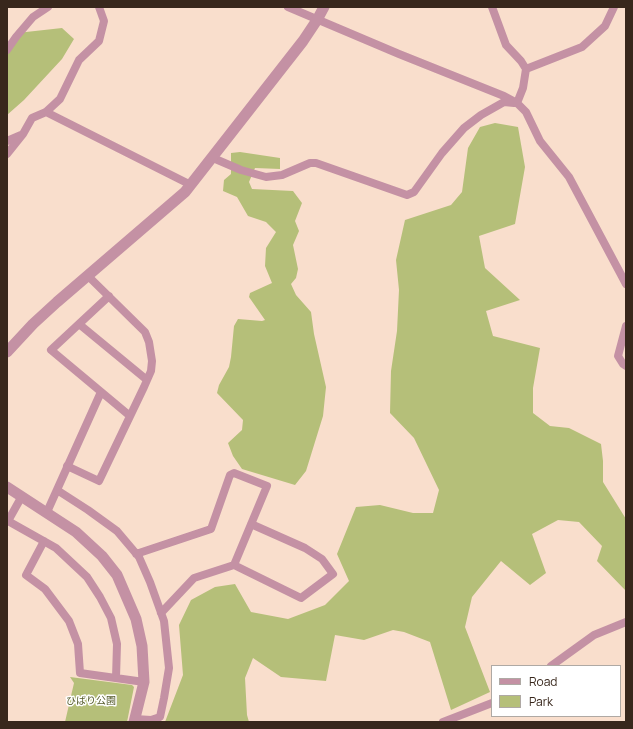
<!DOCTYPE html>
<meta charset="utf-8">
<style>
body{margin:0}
#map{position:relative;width:633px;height:729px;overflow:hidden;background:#f9decc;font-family:Manrope,sans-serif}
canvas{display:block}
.frame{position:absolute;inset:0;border:8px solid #38271c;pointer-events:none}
.legend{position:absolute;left:491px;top:665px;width:130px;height:52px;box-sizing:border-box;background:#fff;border:1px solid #afa9a4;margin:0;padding:5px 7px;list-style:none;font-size:12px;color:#38271c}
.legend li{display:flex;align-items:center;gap:8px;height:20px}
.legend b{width:20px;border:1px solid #afa9a4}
</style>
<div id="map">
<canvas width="633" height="729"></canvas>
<div class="frame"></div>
<ul class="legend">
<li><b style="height:5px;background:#c491a4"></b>Road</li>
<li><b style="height:11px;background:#b5bf79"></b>Park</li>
</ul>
</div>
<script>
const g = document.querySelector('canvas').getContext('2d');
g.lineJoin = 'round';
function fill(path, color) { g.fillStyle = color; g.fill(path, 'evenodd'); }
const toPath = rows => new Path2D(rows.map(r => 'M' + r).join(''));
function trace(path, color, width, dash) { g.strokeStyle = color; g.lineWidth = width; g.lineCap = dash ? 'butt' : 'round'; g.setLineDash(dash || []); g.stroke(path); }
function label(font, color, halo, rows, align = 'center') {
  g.font = font + ' Manrope,"Noto Sans JP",sans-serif'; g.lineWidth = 3; g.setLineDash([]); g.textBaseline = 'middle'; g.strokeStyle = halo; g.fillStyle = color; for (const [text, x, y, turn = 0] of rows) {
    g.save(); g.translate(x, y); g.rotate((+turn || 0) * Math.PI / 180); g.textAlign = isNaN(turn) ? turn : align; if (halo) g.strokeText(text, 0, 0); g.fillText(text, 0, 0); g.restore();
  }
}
const green = toPath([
 [62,28,74,39,62,59,24,100,7,115,7,43,17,33],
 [495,123,518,127,525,167,515,224,479,236,485,268,520,300,486,311,493,336,540,348,533,388,533,413,550,426,569,428,601,444,603,461,603,482,626,519,626,591,597,561,602,546,579,522,558,520,532,534,546,573,530,585,501,561,472,597,465,627,490,692,451,710,430,642,404,632,393,630,364,640,335,635,326,681,281,677,253,658,245,678,247,715,249,722,165,722,183,675,179,625,191,600,215,587,235,584,251,612,288,619,325,605,349,581,337,554,356,507,380,505,413,513,433,513,439,490,414,438,390,413,391,371,397,331,399,290,396,260,405,220,451,205,462,192,468,148,480,127],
 [240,152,280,158,280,169,255,168,249,182,252,189,293,191,302,203,295,221,299,231,293,245,298,269,296,278,291,284,296,295,311,312,314,334,326,387,323,416,306,471,295,485,242,469,233,456,228,443,242,430,243,420,217,393,219,385,229,367,231,357,234,326,238,319,262,321,265,320,249,297,250,293,272,283,265,266,266,248,276,232,266,222,248,216,237,197,223,191,224,180,231,174,231,153],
 [70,677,132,685,134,687,127,722,65,722,74,683]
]);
const minor = toPath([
 [288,7,399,54,504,96,517,103,526,112,540,141,569,177,626,284],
 [492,7,506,45,521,61,526,69,523,88,517,103],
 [7,50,16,37,33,17,48,7],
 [526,69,582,47,605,26,614,7],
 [46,112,191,185],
 [7,141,21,135],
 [7,154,23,134,32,118,46,112,60,99,79,60,99,41,104,21,99,7],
 [213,158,241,170,266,177,282,175,310,163,316,163,407,195,414,192,442,153,464,128,481,115,504,102,514,103],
 [109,296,51,350,130,416],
 [79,324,147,380],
 [626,326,618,356,623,364,626,366],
 [67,466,99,481,144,387,151,371,152,361,149,342,145,332,88,276],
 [57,490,88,510,117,531,139,557,150,582,164,621,169,668,164,698,160,717,151,720,135,719],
 [22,496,8,521,56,548,87,577,100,597,111,618,117,644,116,678],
 [47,512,101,392],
 [44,541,26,575,45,589,69,621,78,644,80,673,144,682],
 [136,554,211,529,230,475,234,473,267,486,234,565,194,578,161,613],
 [234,565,301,598,333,574,322,559,305,548,251,524],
 [551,666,594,635,626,622],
 [443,722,492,703]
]);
const tertiary = toPath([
 [7,352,33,324,57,302,185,192,303,41,317,20,324,7],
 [7,487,76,532,102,556,117,575,136,619,142,646,144,682,134,722]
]);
const parkNames = [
 ["ひばり公園",91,701]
];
fill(green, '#b5bf79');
trace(minor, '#c491a4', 8);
trace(tertiary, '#c491a4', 11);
label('10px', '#525828', '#fff', parkNames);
</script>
